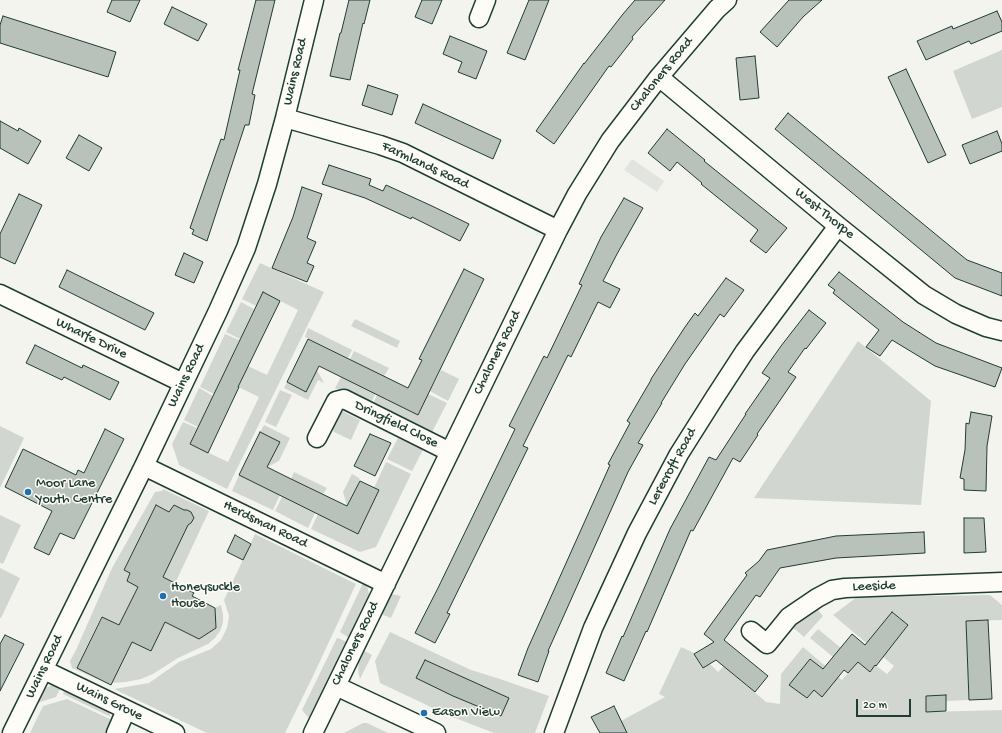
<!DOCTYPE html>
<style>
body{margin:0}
#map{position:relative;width:1002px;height:733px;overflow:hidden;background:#f4f4ef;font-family:"Gochi Hand",sans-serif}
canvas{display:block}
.scale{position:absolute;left:856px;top:699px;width:55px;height:18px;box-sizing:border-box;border:2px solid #1f3d34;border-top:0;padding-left:5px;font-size:12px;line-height:14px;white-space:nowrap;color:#1f3d34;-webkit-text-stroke:3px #fdfcf7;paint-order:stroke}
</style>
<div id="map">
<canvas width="1002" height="733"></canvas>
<div class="scale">20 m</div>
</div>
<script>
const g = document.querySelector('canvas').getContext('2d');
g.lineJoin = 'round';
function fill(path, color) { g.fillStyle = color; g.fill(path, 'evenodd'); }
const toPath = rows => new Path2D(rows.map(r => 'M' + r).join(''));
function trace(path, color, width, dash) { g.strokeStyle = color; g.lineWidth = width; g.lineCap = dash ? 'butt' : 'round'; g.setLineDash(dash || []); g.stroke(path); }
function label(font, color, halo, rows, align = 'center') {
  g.font = font + ' "Gochi Hand",sans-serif'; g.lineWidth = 3; g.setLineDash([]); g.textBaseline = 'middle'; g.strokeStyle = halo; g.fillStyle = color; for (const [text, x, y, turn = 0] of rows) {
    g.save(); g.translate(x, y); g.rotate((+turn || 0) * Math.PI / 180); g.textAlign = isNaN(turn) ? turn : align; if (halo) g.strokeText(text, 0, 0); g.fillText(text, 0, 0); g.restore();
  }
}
const built = toPath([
 [632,159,664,181,657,192,624,170]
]);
const green = toPath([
 [1002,50,1002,107,972,119,953,71],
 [260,263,324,292,227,489,179,465,172,444,183,422,197,428,190,444,228,462,259,397,222,379,214,394,200,387,225,334,239,340,231,358,267,375,298,310,263,292,256,306,242,299],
 [241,302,254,309,240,339,226,332],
 [355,319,400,341,397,348,351,326],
 [308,328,352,350,348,358,305,337],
 [858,341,931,401,921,505,754,498],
 [354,351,389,368,384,376,350,359],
 [317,370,324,383,318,380,308,400,284,388,287,382,306,391],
 [441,370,459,379,448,401,430,391],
 [341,377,375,394,370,405,335,388],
 [199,388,213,396,198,427,184,420],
 [280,390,292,395,276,427,265,422],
 [428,394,447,403,431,434,372,406,377,395,418,415],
 [342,411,360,420,351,440,334,432,331,425,336,412],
 [264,425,290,438,279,461,267,467,279,442,260,432],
 [0,426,24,438,0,488],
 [398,438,423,450,412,471,387,459],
 [386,462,411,474,376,547,360,552,311,529,318,514,358,534,379,490,374,488],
 [294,472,327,488,323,494,291,479],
 [352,474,359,478,360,481,347,506,343,492],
 [239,475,280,495,273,510,232,491],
 [163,489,209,511,172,590,160,584,188,525,191,523,194,518,191,512,187,510,184,510,174,505,169,512,156,505,124,570,130,573,127,581,138,587,119,625,101,617,77,667,111,685,72,668,70,661,76,650,112,568,155,492,162,491],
 [282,497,315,513,308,528,275,511],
 [0,515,21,525,3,564,0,563],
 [255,534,356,584,314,674,285,733,207,733,114,689,149,683,179,662,211,649,221,640,227,628,229,616,224,600],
 [0,568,20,578,1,618,0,618],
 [363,583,366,585,368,589,369,594,368,600,349,638,340,632],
 [391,594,401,596,391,618,381,614],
 [990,595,1002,605,1002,620,966,621,969,700,946,701,946,695,927,696,927,712,1002,710,1002,733,599,733,665,697,659,694,681,647,694,653,702,668,710,664,718,672,724,666,766,702,780,704,781,674,803,647,842,680,858,662,870,672,875,665,887,674,894,666,833,615,857,597],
 [892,612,908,625,887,651,871,638],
 [810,659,827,672,807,698,790,685],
 [221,605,223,614,223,623,220,631,215,638,208,644,178,658,153,674,141,679,126,682,112,683,132,642,151,651,165,622,199,639,216,628,215,608],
 [816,607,823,616,804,637,790,625],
 [818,629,841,648,833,657,810,638],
 [390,632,471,670,497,678,549,696,535,733,494,733,450,716,380,683,375,661],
 [337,638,338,638,347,642,311,717,308,717,302,710],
 [363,650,372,655,360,679,358,671,359,659],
 [52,685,61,687,56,697,34,704,43,689],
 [65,689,105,709,108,711,111,717,63,694],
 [67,699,112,720,112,724,108,733,30,733,43,706],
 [363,723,367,723,388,733,344,733]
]);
const building = toPath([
 [112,0,140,0,130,22,107,12,112,0],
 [256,0,275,0,252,94,255,95,249,125,245,125,207,241,192,234,194,230,190,228,221,139,224,140,240,70,238,70,256,0],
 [349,0,370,0,364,24,363,23,350,80,330,76,340,33,341,33,349,0],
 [422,0,442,0,432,24,415,17,422,0],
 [529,0,549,0,525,60,507,53,529,0],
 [635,0,665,0,632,37,633,39,611,67,609,66,554,144,536,131,584,63,584,64,623,14,635,0],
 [789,0,822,0,803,17,777,47,760,32,789,0],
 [172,7,207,24,198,41,164,24,172,7],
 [997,11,1002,22,1002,31,971,44,969,41,926,60,917,41,952,26,953,29,997,11],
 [3,16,116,52,108,77,0,43,0,25,3,16],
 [450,36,487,51,476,79,458,72,462,62,443,54,450,36],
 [755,56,759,98,740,100,736,58,755,56],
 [906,69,946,155,928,163,888,77,906,69],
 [368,85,398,95,392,115,362,105,368,85],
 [423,104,501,140,493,159,415,123,423,104],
 [788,113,967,260,1002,273,1002,296,955,278,775,129,788,113],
 [0,121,18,131,19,128,41,141,28,164,0,148,0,121],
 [667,129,705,160,704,161,787,228,766,253,750,241,758,230,701,184,702,183,677,162,670,171,648,153,667,129],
 [997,131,1002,144,1002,151,970,164,962,145,997,131],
 [79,135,102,148,89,171,66,158,79,135],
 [329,165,371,179,369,185,383,191,386,185,432,206,469,224,460,241,412,217,411,219,365,198,322,184,329,165],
 [302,187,322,194,307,238,316,242,307,263,314,266,307,282,272,268,293,217,302,187],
 [19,194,42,205,15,264,0,257,0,234,19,194],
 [624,198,643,208,617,254,603,281,620,289,610,308,598,302,571,357,568,355,523,446,528,448,447,613,450,614,435,643,415,633,438,588,515,429,509,426,544,356,547,358,582,285,579,284,594,252,601,237,624,198],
 [184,253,203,262,194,283,175,275,184,253],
 [464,269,484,279,418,415,319,366,306,392,287,382,308,339,408,388,422,360,419,359,464,269],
 [67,270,154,313,145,330,59,287,67,270],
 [839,272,903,322,936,343,1002,368,995,387,935,366,892,340,880,356,866,347,879,330,833,293,835,290,828,285,839,272],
 [726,278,744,290,724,317,720,314,685,364,661,403,662,403,638,443,643,445,628,472,548,651,549,651,538,682,518,675,528,648,610,465,608,464,630,423,627,421,651,380,651,379,685,327,695,313,698,316,726,278],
 [263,292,280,301,238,387,239,387,208,453,190,444,263,292],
 [809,310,826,323,806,349,805,348,788,372,796,377,757,434,758,435,740,462,733,458,693,531,691,530,647,632,646,631,624,681,606,673,622,636,623,637,670,529,709,457,716,460,746,414,745,414,770,378,762,373,781,346,809,310],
 [35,345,82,368,83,365,119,382,110,400,64,377,62,380,26,363,35,345],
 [971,412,992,416,987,446,986,491,964,490,964,479,960,478,965,450,966,423,969,424,971,412],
 [105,429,124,439,74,539,60,533,49,555,34,548,52,511,5,487,23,449,76,475,78,470,84,473,105,429],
 [260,432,280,442,267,467,289,478,347,506,360,481,379,490,358,534,239,475,260,432],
 [370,434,391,443,375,476,354,466,370,434],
 [156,505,169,512,174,505,184,510,187,510,191,512,194,518,191,523,188,525,163,577,194,593,192,596,215,608,216,628,199,639,165,622,151,651,132,642,111,685,77,668,102,617,119,625,138,587,127,581,130,573,124,570,156,505],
 [964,518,984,518,986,552,964,553,964,518],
 [924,532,925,553,836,558,780,568,760,597,756,595,724,640,768,676,755,692,716,660,703,668,694,654,714,642,704,634,747,575,745,573,759,561,767,550,836,536,924,532],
 [235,535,251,544,243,560,227,552,235,535],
 [892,612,908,625,876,666,875,665,870,672,858,662,848,673,844,670,822,697,814,690,807,698,789,685,810,659,823,669,852,634,865,645,892,612],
 [988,620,992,699,969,700,966,621,988,620],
 [5,635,24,644,0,691,0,644,5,635],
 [425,660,509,698,501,716,453,696,416,678,425,660],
 [946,695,946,711,926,712,926,696,946,695],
 [614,706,627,733,600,733,591,717,614,706]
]);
const minor = toPath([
 [479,18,486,0],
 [659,77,838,226,924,295,956,314,986,327,1002,331],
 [285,118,380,145,403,153,558,230],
 [0,294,183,383],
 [317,438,336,401,344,399,450,452],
 [144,466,386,584],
 [751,631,767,644,789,617,817,598,832,590,845,588,1002,582],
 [44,670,175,733],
 [336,686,436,733],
 [12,733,144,466,218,311,246,248,267,184,285,118,314,0],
 [116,733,126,710],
 [313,733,558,230,577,194,610,141,659,77,717,9,727,0],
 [554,733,593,628,637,533,679,454,715,397,745,351,838,226]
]);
const markers = [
 [28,492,4,"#1f6fb2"],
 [163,596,4,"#1f6fb2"],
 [424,713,4,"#1f6fb2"]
];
const streetNames = [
 ["Wains Road",296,72,-77],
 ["Chaloners Road",662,75,-51],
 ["Farmlands Road",425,166,25],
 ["West Thorpe",824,214,39],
 ["Wharfe Drive",91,339,26],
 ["Chaloners Road",498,353,-64],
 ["Wains Road",187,376,-64],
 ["Dringfield Close",396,425,26],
 ["Lerecroft Road",673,467,-61],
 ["Herdsman Road",265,525,26],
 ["Leeside",874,587,-2],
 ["Chaloners Road",356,644,-64],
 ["Wains Road",45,667,-64],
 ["Wains Grove",109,702,26]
];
const poiNames = [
 ["Moor Lane",36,484],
 ["Youth Centre",36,500],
 ["Honeysuckle",171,588],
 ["House",171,604],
 ["Eason View",432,713]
];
fill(built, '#e2e5df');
fill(green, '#d1d6d1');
fill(building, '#b9c1bb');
trace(building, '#1f3d34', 1);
trace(minor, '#1f3d34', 21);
trace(minor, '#fdfcf7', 18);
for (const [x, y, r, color] of markers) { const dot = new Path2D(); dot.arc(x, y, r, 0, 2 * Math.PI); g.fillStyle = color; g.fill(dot); trace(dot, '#fdfcf7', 1.5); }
label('14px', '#1f3d34', '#fdfcf7', streetNames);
label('14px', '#1f3d34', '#fdfcf7', poiNames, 'left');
</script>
